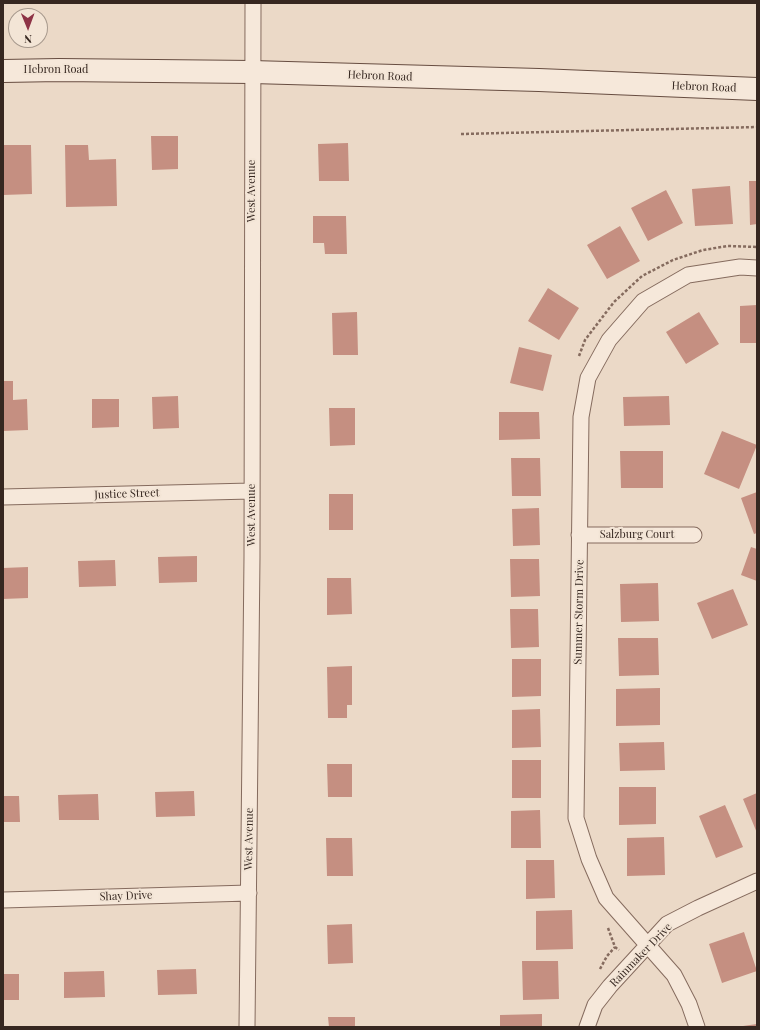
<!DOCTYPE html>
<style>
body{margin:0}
#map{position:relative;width:760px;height:1030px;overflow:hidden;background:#ebd9c7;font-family:"Playfair Display",serif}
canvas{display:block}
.frame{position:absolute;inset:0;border:4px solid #362720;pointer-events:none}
.north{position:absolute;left:8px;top:8px;width:40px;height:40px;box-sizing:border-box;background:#f3e5d6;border:1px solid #a7998d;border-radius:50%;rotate:179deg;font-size:11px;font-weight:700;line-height:16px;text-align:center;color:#362720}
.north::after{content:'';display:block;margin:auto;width:14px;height:18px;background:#8e3346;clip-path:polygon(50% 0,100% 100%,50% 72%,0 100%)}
</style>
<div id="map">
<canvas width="760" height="1030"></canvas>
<div class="frame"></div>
<div class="north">N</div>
</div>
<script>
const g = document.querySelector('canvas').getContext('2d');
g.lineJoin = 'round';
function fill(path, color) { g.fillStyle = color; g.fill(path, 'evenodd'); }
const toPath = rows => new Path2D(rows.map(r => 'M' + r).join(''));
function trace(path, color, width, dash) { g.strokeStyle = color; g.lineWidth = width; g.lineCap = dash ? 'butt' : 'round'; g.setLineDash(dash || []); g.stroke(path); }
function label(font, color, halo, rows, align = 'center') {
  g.font = font + ' "Playfair Display",serif'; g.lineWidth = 4; g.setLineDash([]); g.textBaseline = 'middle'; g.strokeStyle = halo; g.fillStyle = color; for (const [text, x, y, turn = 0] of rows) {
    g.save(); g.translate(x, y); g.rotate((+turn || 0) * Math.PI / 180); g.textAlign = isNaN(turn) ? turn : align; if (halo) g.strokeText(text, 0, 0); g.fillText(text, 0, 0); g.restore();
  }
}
const building = toPath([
 [151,136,178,136,178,169,152,170],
 [348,143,349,181,319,181,318,144],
 [3,145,31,145,32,194,3,195],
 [65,145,88,145,89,160,116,159,117,206,66,207],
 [749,181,757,181,757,224,750,225],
 [730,186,733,224,695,226,692,189],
 [666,190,683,223,648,241,631,208],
 [313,216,346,216,347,254,325,254,324,243,313,243],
 [620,226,640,261,607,279,587,245],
 [548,288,579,308,559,340,528,321],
 [757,305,757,343,740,343,740,306],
 [357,312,358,355,333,355,332,313],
 [699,312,719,344,686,364,666,332],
 [519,347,552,355,543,391,510,383],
 [3,381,13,381,13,400,27,399,28,430,3,431],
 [178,396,179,428,153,429,152,397],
 [669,396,670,425,624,426,623,397],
 [92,399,119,399,119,427,92,428],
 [329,408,355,408,355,445,330,446],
 [499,412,539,412,540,439,499,440],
 [722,431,757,445,739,489,704,474],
 [620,451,663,451,663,488,621,488],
 [511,458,540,458,541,496,512,496],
 [757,492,757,533,754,534,741,498],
 [329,494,353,494,353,530,329,530],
 [539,508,540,545,513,546,512,509],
 [751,547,757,549,757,581,741,575],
 [197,556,197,582,159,583,158,557],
 [510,559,539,559,540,596,511,597],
 [115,560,116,586,79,587,78,561],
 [28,567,28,598,3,599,3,568],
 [327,578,351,578,352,614,327,615],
 [658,583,659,621,621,622,620,584],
 [733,589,748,625,712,639,697,603],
 [510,609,538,609,539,647,511,648],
 [618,638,658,638,659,675,619,676],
 [512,659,541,659,541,696,512,697],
 [352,666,352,705,347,705,347,718,328,718,327,667],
 [660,688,660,725,616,726,616,689],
 [540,709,541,747,512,748,512,710],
 [664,742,665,770,620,771,619,743],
 [512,760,541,760,541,798,512,798],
 [327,764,352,764,352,797,328,797],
 [619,787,656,787,656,824,619,825],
 [194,791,195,816,156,817,155,792],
 [757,793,757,833,743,799],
 [98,794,99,820,59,820,58,795],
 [3,796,19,796,20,822,3,822],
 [725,805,743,847,716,858,699,816],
 [540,810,541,848,511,848,511,811],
 [664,837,665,875,627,876,627,838],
 [326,838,352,838,353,876,327,876],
 [526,860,554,860,555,898,526,899],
 [572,910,573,949,536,950,536,911],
 [352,924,353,963,328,964,327,925],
 [744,932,757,971,722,983,709,944],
 [522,961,558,961,559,999,523,1000],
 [196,969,197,994,158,995,157,970],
 [104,971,105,997,64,998,64,972],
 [3,974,19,974,19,1000,3,1000],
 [542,1014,542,1027,500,1027,500,1015],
 [328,1017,355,1017,355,1027,329,1027],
 [757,1024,757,1027,743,1027,743,1026]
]);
const path = toPath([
 [461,134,757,127],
 [579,356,585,340,614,302,642,276,673,260,703,250,728,246,757,247],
 [608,928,615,947,619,950],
 [600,969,607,956,615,947]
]);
const street = toPath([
 [3,497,251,491],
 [579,535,694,535],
 [3,900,249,893],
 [247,1027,252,557,253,3],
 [587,1027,595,1005,610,986,667,924,698,908,757,881],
 [697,1027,689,1004,674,975,606,898,589,859,576,818,581,417,588,378,609,340,643,301,688,275,740,267,757,268]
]);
const secondary = toPath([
 [3,71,59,70,252,72,539,80,757,89]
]);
const streetNames = [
 ["Hebron Road",56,70],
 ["Hebron Road",380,76,2],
 ["Hebron Road",704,87,2],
 ["West Avenue",252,191,-90],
 ["Justice Street",127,494,-2],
 ["West Avenue",252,515,-90],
 ["Salzburg Court",637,535],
 ["Summer Storm Drive",579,612,-89],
 ["West Avenue",249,839,-89],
 ["Shay Drive",126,896,-2],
 ["Rainmaker Drive",641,955,-46]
];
fill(building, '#c58f81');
trace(street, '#856b5e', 17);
trace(secondary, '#674d41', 24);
trace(path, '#856b5e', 2.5, [3, 2]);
trace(street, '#f6e8da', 15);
trace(secondary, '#f6e8da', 22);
label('11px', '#362720', '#f3e5d6', streetNames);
</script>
